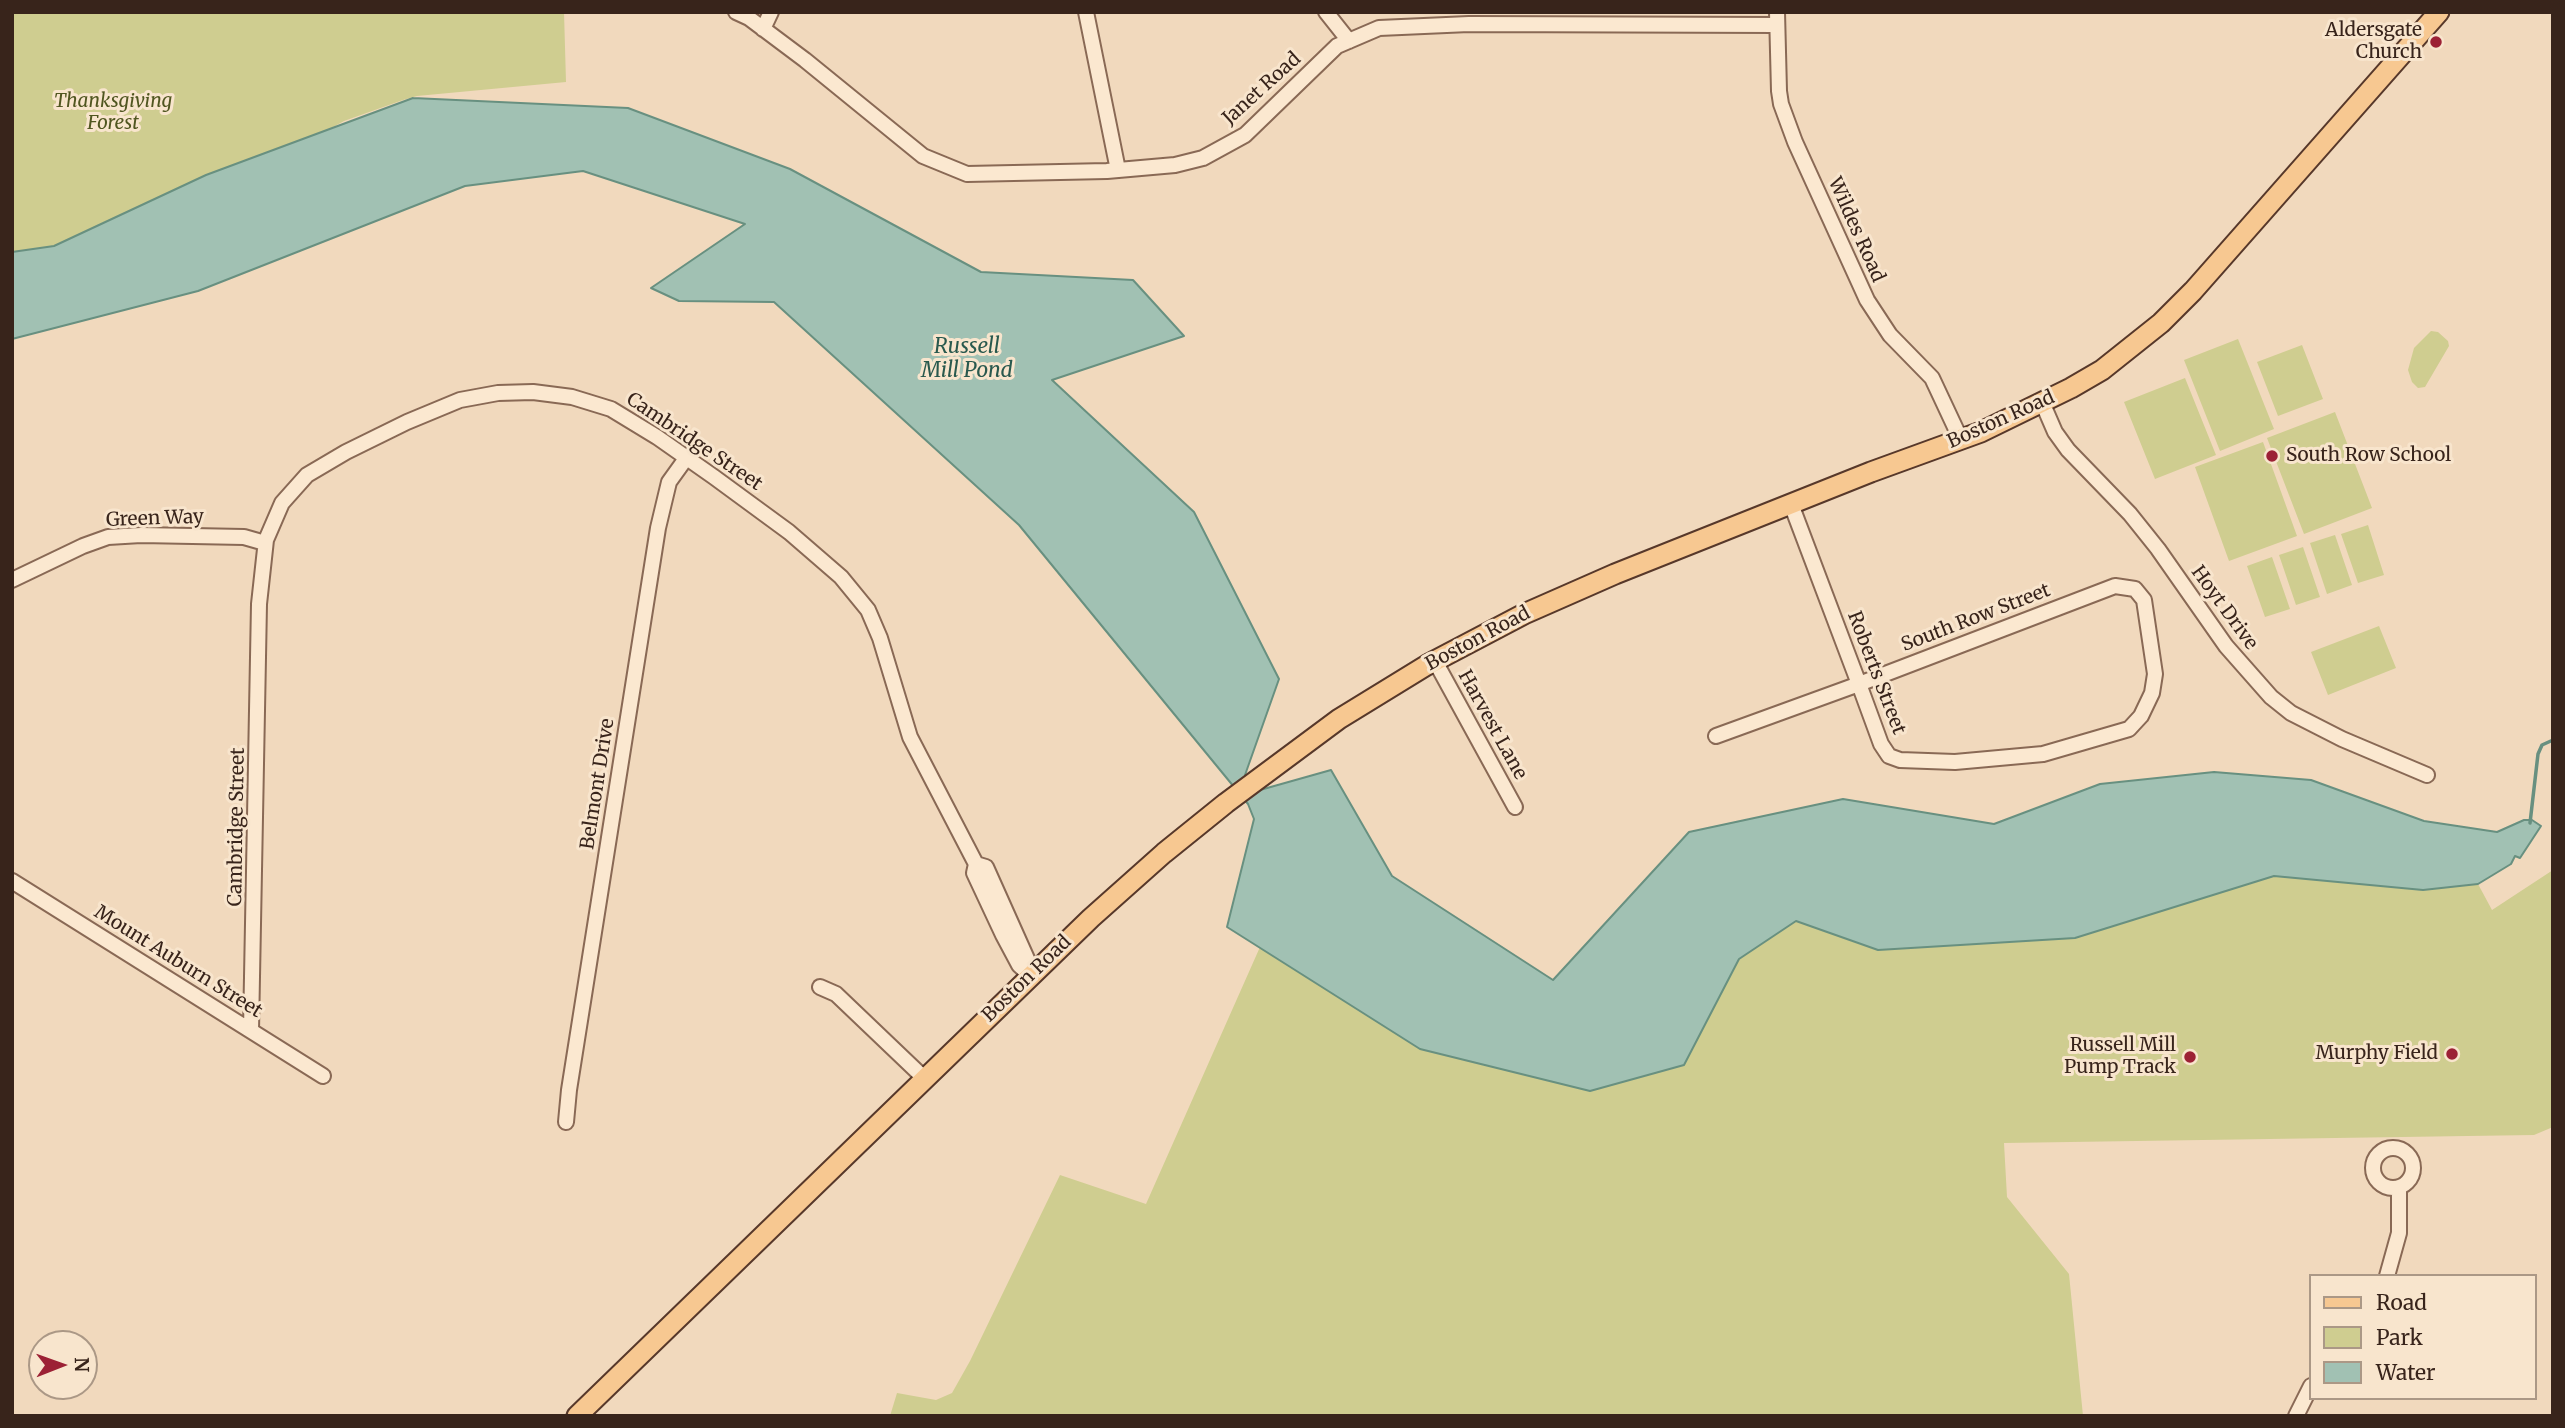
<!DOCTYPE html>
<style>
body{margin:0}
#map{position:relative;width:2565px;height:1428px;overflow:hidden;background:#f1d9bd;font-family:Merriweather,serif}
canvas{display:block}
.frame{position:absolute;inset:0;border:14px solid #38241b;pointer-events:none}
.legend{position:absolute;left:2309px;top:1274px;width:228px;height:126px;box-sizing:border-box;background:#f8e5cd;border:2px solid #ab9886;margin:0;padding:9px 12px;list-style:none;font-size:21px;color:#38241b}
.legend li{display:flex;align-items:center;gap:14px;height:35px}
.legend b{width:35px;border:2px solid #ab9886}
.north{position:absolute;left:28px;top:1330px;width:70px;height:70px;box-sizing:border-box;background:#f8e5cd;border:2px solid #ab9886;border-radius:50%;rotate:89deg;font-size:19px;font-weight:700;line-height:28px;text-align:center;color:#38241b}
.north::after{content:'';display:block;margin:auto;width:24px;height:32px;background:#9c2135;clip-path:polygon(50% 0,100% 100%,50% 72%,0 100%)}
</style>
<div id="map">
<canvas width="2565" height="1428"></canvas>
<div class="frame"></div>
<ul class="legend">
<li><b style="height:9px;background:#f7c891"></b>Road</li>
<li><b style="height:19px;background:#cfcd90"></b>Park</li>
<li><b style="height:19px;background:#a1c1b3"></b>Water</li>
</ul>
<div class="north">N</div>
</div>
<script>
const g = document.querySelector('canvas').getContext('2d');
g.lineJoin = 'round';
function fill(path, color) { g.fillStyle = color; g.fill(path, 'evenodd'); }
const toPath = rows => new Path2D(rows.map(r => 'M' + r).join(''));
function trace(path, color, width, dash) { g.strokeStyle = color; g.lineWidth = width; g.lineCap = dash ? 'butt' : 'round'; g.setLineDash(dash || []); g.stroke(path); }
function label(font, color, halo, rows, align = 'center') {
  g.font = font + ' Merriweather,serif'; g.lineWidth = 6; g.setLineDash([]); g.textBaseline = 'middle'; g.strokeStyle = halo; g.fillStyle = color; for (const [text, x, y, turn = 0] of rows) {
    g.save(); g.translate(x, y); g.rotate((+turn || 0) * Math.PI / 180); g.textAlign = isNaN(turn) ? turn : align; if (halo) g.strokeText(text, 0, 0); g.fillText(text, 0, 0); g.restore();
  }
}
const green = toPath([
 [12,12,564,12,566,82,417,96,403,100,344,121,319,135,83,241,12,259],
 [2431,331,2438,332,2448,341,2449,346,2425,387,2418,388,2412,382,2408,370,2414,348],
 [2238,339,2274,429,2220,451,2184,360],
 [2302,345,2323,399,2278,416,2257,362],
 [2185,378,2216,455,2155,479,2124,402],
 [2335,412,2372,508,2304,534,2267,438],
 [2263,442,2297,536,2229,561,2195,467],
 [2368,525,2384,575,2358,583,2341,534],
 [2335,535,2352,585,2327,594,2310,543],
 [2303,547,2320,597,2296,605,2279,555],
 [2272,557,2290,609,2265,617,2247,566],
 [2379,626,2396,668,2328,695,2311,652],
 [2553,870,2553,1127,2534,1135,2004,1143,2007,1197,2069,1274,2083,1416,890,1416,897,1393,936,1400,952,1393,970,1361,1060,1175,1146,1204,1260,947,1420,1049,1684,1065,1739,959,1796,921,1878,950,2075,938,2274,876,2423,890,2478,884,2492,910]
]);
const water = toPath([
 [413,98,628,108,790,169,981,272,1133,280,1184,336,1052,380,1194,512,1279,679,1245,775,1260,790,1331,770,1392,876,1553,980,1689,832,1843,799,1994,824,2100,784,2214,772,2311,780,2424,821,2497,832,2524,820,2532,820,2541,826,2520,858,2515,856,2511,864,2478,884,2423,890,2274,876,2075,938,1878,950,1796,921,1739,959,1684,1065,1590,1091,1420,1049,1227,927,1254,819,1248,804,1019,525,774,302,679,301,651,288,745,224,583,171,465,186,198,291,12,339,12,252,54,246,206,175,413,98]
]);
const stream = toPath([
 [2530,823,2538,754,2542,745,2553,740]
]);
const minor = toPath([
 [736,12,749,18,805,60,923,156,967,174,1107,171,1175,165,1203,158,1245,135,1337,46,1379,28,1469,24,1777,25],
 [1086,12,1118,170],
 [1326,12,1349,41],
 [1777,12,1779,91,1781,104,1795,142,1867,300,1890,335,1932,378,1961,440],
 [763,29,771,12],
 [2042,402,2055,432,2068,450,2130,514,2158,549,2226,646,2271,697,2291,713,2342,739,2427,775],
 [12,580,83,546,108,537,141,535,244,537,265,543],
 [1435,661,1515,807],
 [1716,736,1859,684,2115,586,2135,589,2144,600,2155,674,2152,693,2141,716,2129,729,2043,754,1955,762,1900,760,1889,756,1881,744,1859,684,1791,504],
 [976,864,986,867,1028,961,1031,976],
 [12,881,323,1076],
 [820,987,836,994,924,1078],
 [251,1030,259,604,266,540,282,503,307,475,346,452,407,422,460,400,498,393,533,392,572,397,611,409,657,437,714,477,789,532,841,577,868,610,880,638,910,737,976,864,974,873,1003,935,1019,965,1031,976],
 [566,1122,569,1090,658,528,669,482,687,457],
 '2373 1168a20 20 0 1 1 40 0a20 20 0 1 1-40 0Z',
 [2387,1276,2399,1233,2399,1187],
 [2296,1416,2311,1386]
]);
const major = toPath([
 [577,1416,1091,918,1164,853,1226,803,1339,719,1427,665,1524,614,1615,574,1871,472,1981,432,2071,388,2102,370,2161,323,2193,291,2439,12]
]);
const markers = [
 [2436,42,7,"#9c2135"],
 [2272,456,7,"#9c2135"],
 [2452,1054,7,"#9c2135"],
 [2190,1057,7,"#9c2135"]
];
const poiNames = [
 ["Aldersgate",2422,31],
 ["Church",2422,53],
 ["South Row School",2286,456,"left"],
 ["Russell Mill",2176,1046],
 ["Pump Track",2176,1068],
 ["Murphy Field",2438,1054]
];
const streetNames = [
 ["Janet Road",1262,89,-42],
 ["Wildes Road",1856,230,66],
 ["Boston Road",2001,420,-24],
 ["Cambridge Street",694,442,34],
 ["Green Way",155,519,-2],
 ["Hoyt Drive",2224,608,54],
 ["South Row Street",1976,618,-21],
 ["Boston Road",1478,639,-28],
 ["Roberts Street",1876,673,69],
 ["Harvest Lane",1492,725,61],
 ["Belmont Drive",598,784,-81],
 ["Cambridge Street",237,827,-89],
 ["Mount Auburn Street",178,962,32],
 ["Boston Road",1027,979,-44]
];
const parkNames = [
 ["Thanksgiving",113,102],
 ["Forest",113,124]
];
const waterNames = [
 ["Russell",967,347],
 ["Mill Pond",967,371]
];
fill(green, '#cfcd90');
fill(water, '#a1c1b3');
trace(water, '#689080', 2);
trace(stream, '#689080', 3.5);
trace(minor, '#896955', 18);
trace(major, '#57382a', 23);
trace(minor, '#fbe8d0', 14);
trace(major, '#f7c891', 19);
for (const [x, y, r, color] of markers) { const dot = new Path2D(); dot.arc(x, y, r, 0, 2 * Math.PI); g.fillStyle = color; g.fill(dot); trace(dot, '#f8e5cd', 2.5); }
label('19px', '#38241b', '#f8e5cd', poiNames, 'right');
label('19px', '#38241b', '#f8e5cd', streetNames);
label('italic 19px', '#505620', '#f8e5cd', parkNames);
label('italic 21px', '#29594e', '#f8e5cd', waterNames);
</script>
